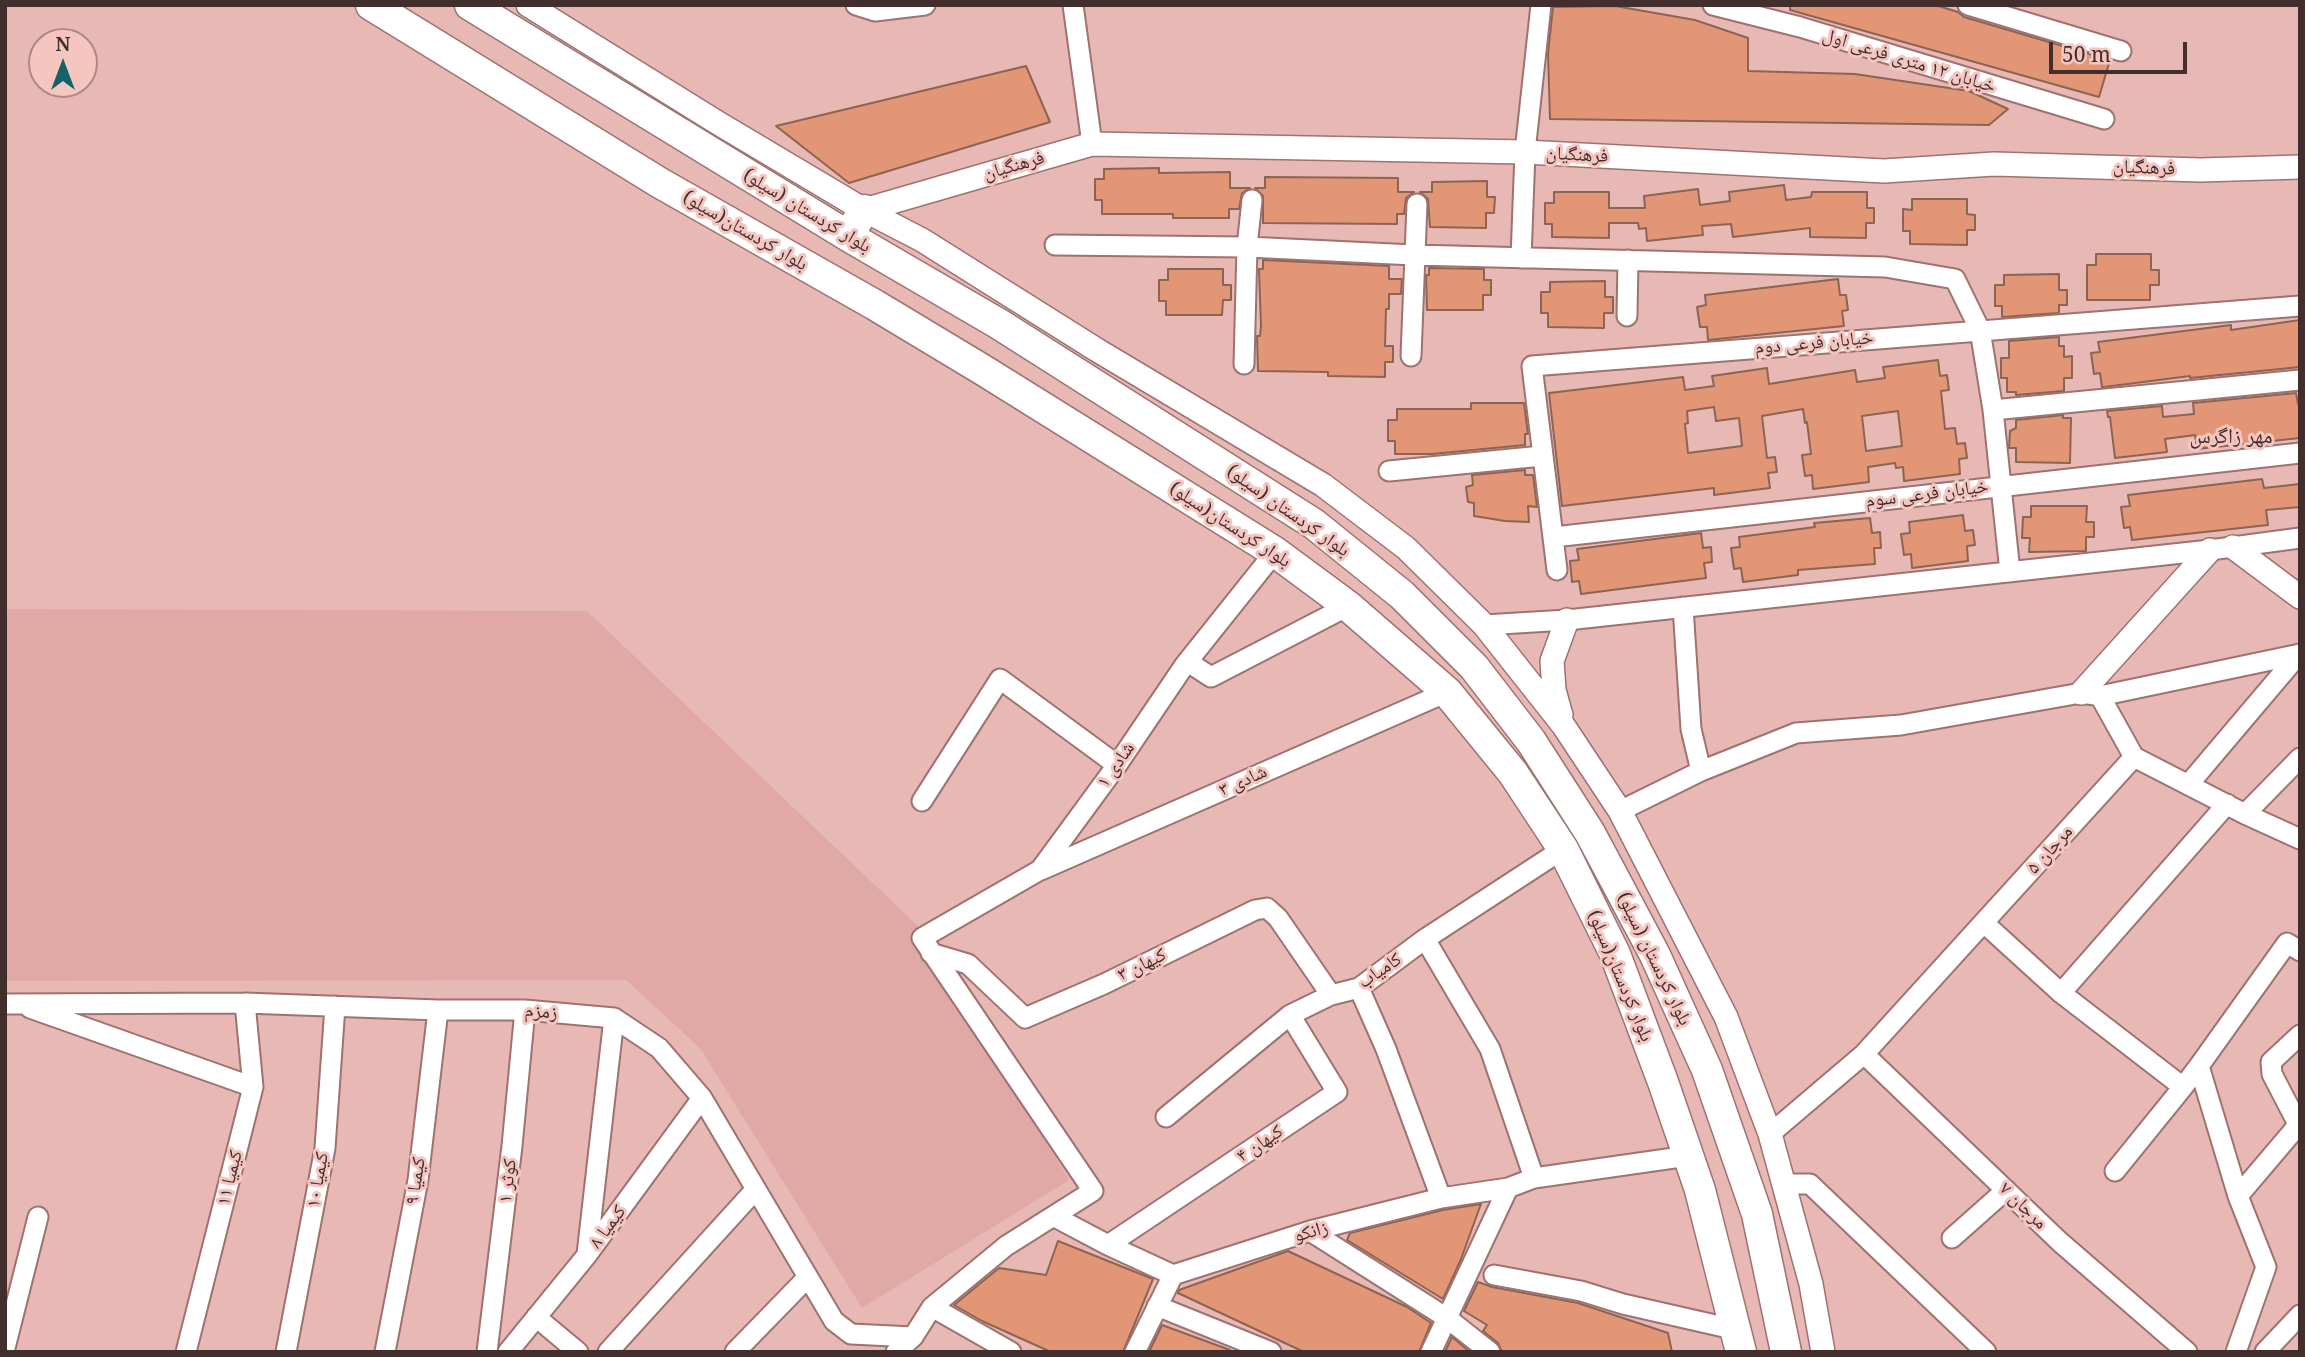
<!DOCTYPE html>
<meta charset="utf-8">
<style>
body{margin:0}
#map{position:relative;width:2305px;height:1357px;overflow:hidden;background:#e8b8b4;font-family:"Noto Serif",serif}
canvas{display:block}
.frame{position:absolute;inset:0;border:7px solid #412e2d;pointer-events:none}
.north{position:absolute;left:28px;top:28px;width:70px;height:70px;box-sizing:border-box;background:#f5c5c0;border:2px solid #ad8985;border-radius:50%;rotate:0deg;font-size:19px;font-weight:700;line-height:28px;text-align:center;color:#412e2d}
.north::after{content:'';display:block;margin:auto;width:24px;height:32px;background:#136269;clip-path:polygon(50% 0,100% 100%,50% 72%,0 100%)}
.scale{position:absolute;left:2049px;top:42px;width:138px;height:32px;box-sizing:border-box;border:4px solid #412e2d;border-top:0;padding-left:9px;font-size:21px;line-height:24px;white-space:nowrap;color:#412e2d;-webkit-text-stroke:5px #f5c5c0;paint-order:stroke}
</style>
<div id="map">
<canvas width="2305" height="1357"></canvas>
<div class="frame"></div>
<div class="north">N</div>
<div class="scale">50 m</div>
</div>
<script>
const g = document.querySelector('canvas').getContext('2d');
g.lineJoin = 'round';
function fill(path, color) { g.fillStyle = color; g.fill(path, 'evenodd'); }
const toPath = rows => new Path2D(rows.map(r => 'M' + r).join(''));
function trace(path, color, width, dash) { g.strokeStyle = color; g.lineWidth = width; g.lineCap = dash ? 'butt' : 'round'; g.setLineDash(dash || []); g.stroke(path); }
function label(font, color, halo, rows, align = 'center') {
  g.font = font + ' "Noto Serif","Noto Naskh Arabic",serif'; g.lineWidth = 6; g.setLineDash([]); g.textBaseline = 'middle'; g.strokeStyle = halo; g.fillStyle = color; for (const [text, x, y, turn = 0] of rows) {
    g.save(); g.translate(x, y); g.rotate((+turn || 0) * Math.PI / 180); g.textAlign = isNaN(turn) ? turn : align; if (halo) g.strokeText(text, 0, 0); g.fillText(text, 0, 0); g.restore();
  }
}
const built = toPath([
 [5,609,587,611,921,929,1069,1180,862,1308,700,1048,626,980,5,981]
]);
const building = toPath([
 [1790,5,1935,5,1958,12,1964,17,2110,60,2099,97,1790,10,1790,5],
 [1615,6,1695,20,1748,38,1748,71,1855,74,1969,91,2008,109,1989,125,1550,119,1548,54,1553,7,1615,6],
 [1026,66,1050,122,849,183,776,126,1026,66],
 [1159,168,1159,173,1230,172,1230,188,1250,188,1242,193,1239,209,1229,209,1229,218,1173,218,1173,214,1102,214,1102,200,1095,200,1095,179,1104,179,1104,169,1159,168],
 [1265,177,1398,178,1398,192,1414,192,1406,198,1404,214,1397,214,1397,224,1263,223,1263,196,1255,188,1265,188,1265,177],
 [1487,181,1487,197,1495,197,1494,213,1486,213,1486,228,1430,227,1428,199,1420,192,1432,192,1432,182,1487,181],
 [1784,185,1786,200,1811,197,1812,192,1867,192,1867,208,1874,208,1874,223,1866,223,1866,238,1810,237,1810,228,1733,237,1731,224,1702,226,1703,235,1647,241,1646,228,1639,229,1638,223,1609,223,1609,238,1552,237,1552,224,1545,224,1545,203,1554,203,1554,192,1609,192,1609,208,1645,208,1644,196,1698,189,1700,205,1730,201,1729,192,1784,185],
 [1912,199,1967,199,1967,214,1975,215,1975,230,1967,230,1967,245,1910,244,1910,231,1903,231,1903,209,1912,210,1912,199],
 [2096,254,2151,254,2151,270,2159,270,2159,285,2150,285,2150,300,2087,300,2087,265,2096,265,2096,254],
 [1263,260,1389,266,1389,279,1402,279,1401,294,1389,294,1389,309,1386,309,1385,346,1393,346,1393,362,1385,362,1385,377,1328,376,1328,372,1258,371,1257,336,1260,336,1261,326,1259,269,1263,269,1263,260],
 [1429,268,1484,269,1484,280,1491,280,1491,295,1483,295,1483,310,1427,310,1426,275,1429,275,1429,268],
 [1168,269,1223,269,1223,285,1231,285,1231,300,1223,300,1222,315,1166,315,1166,301,1159,301,1159,280,1168,280,1168,269],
 [2059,274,2059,290,2067,290,2067,305,2059,305,2059,313,2002,317,2002,306,1995,306,1995,285,2004,285,2004,275,2059,274],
 [1838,279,1840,295,1846,295,1848,310,1842,311,1844,326,1708,340,1707,327,1700,327,1697,307,1706,305,1705,295,1838,279],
 [1605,281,1605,297,1613,297,1613,313,1604,313,1604,328,1548,327,1548,313,1541,313,1541,292,1550,292,1550,282,1605,281],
 [2300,320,2300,367,2190,378,2190,376,2104,387,2102,387,2100,373,2094,374,2091,353,2100,352,2098,342,2231,325,2231,330,2300,320],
 [2059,337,2059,346,2064,346,2064,357,2072,356,2072,378,2064,378,2064,391,2016,395,2016,392,2007,392,2007,378,2001,378,2001,358,2009,358,2009,341,2059,337],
 [1938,360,1940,376,1947,375,1949,390,1941,391,1945,429,1955,428,1957,444,1965,443,1967,458,1959,459,1960,474,1904,481,1903,467,1896,468,1895,463,1868,467,1869,482,1813,489,1812,475,1805,476,1802,455,1811,454,1807,422,1805,423,1803,409,1762,416,1767,458,1775,457,1777,472,1768,473,1770,488,1714,495,1714,488,1562,506,1549,393,1683,377,1685,390,1714,386,1712,376,1767,368,1769,384,1855,370,1857,382,1885,378,1883,367,1938,360],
 [1714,407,1716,421,1739,418,1742,446,1688,453,1685,424,1688,423,1687,411,1714,407],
 [1898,411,1902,446,1866,451,1862,416,1898,411],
 [2296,393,2298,404,2300,404,2300,438,2197,449,2195,435,2165,439,2167,452,2115,458,2110,417,2108,417,2107,411,2162,406,2163,417,2194,414,2193,403,2296,393],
 [1471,403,1524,403,1528,434,1525,434,1525,445,1432,454,1395,454,1395,441,1388,441,1388,420,1397,420,1397,409,1471,409,1471,403],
 [2063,415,2063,418,2071,418,2070,463,2016,462,2016,448,2009,448,2010,431,2016,428,2016,420,2063,415],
 [1525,470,1525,475,1533,475,1537,507,1528,506,1529,522,1505,521,1474,516,1474,503,1468,502,1466,487,1473,485,1472,475,1525,470],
 [2262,479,2264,488,2300,484,2300,507,2266,510,2268,525,2132,540,2130,527,2124,528,2121,507,2130,506,2128,495,2262,479],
 [2031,506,2087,506,2086,522,2094,522,2094,537,2086,537,2086,551,2029,552,2030,538,2022,538,2023,517,2031,517,2031,506],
 [1963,515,1965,531,1973,530,1975,545,1967,546,1968,561,1912,568,1911,554,1904,555,1901,534,1910,533,1909,522,1963,515],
 [1870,518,1872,533,1880,532,1881,548,1874,548,1875,564,1798,570,1798,575,1743,582,1741,568,1734,569,1731,548,1740,547,1739,537,1815,527,1814,523,1870,518],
 [1701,533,1703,548,1711,547,1712,562,1704,563,1706,578,1581,594,1579,581,1572,582,1570,561,1579,560,1577,549,1701,533],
 [1481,1204,1461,1259,1443,1299,1347,1240,1350,1233,1443,1210,1481,1204],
 [1058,1241,1153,1279,1123,1352,1051,1352,982,1321,954,1305,999,1268,1046,1275,1058,1241],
 [1288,1251,1407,1307,1431,1323,1419,1352,1304,1352,1178,1293,1179,1290,1288,1251],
 [1478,1282,1492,1287,1578,1303,1668,1333,1672,1352,1502,1352,1498,1343,1483,1331,1487,1325,1464,1311,1478,1282],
 [1162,1325,1230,1350,1229,1352,1149,1352,1162,1325],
 [1452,1337,1470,1352,1445,1352,1452,1337]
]);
const minor = toPath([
 [856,5,875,11,925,5],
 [1073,5,1092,144],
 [1713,5,1800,27,2104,119],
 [1968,5,2121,51],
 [1055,245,1247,247,1414,255,1885,267,1955,279,1980,330,1993,410,2010,572],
 [1521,258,1525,152,1541,5],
 [1627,316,1628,260],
 [1411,356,1417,204],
 [1244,364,1247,247,1252,200],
 [1993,410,2300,380],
 [1389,471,1542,456],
 [1554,537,2300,453],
 [1557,570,1532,366,2300,306],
 [1683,607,1691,729,1701,771],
 [1484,625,1567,620,2210,550,2300,538],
 [1188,662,1211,677,1348,606],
 [2134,757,2245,814,2300,839],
 [2188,785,2299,654],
 [922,801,1000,679,1117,765],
 [1620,811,1701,771,1796,733,1901,725,2081,693,2095,695],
 [2245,814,2300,758],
 [1041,870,1447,692],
 [1984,923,2061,993,2183,1087,2199,1066,2238,1196,2266,1267,2236,1352],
 [1425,939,1490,1049,1534,1178],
 [931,953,968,964,1025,1018,1104,984,1255,910,1267,908,1278,918,1331,995],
 [1359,988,1386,1049,1441,1198],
 [2061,993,2227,804],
 [5,1004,245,1003,438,1010,525,1010,614,1018,659,1048,702,1098,834,1321,851,1334,913,1337],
 [30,1008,253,1087],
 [1864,1054,2060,1242,2187,1352],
 [2199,1066,2287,943,2300,951],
 [1166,1117,1290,1015,1331,995,1359,988,1425,939,1563,849],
 [2298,1124,2272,1074,2271,1062,2300,1035],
 [1770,1134,1864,1054,2134,757,2100,696,2300,654],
 [2115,1171,2183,1087],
 [1783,1184,1810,1184,1986,1352],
 [2238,1196,2300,1123],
 [1055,1217,1108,1245,1173,1275],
 [1310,1231,1447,1318,1490,1352],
 [1952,1238,2006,1190],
 [1108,1245,1337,1092,1290,1015],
 [587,1254,614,1018],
 [1494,1275,1581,1291,1623,1304,1737,1330],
 [1157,1306,1271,1352],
 [932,1307,1011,1352],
 [536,1317,578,1352],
 [5,1348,38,1217],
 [186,1352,253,1087,245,1003],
 [286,1352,325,1148,335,1006],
 [385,1352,418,1180,438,1010],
 [487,1352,512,1146,525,1010],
 [508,1352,587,1255,702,1098],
 [608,1352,756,1189],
 [735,1352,808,1277],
 [896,1352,913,1337,932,1307,1006,1246,1093,1191,922,938,1040,870,1117,765,1184,666,1275,552],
 [1135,1352,1173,1275,1310,1231,1441,1198,1508,1188,1534,1178,1688,1156],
 [1431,1352,1508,1188],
 [2265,1352,2300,1315]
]);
const tertiary = toPath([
 [528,5,718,123,864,210,922,240,1097,350,1323,485,1406,548,1484,625,1563,725,1620,811,1726,1017,1770,1134,1811,1284,1823,1352],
 [864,210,1092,144,1525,152,1884,171,1994,164,2201,170,2300,167],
 [2233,547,2300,597],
 [2081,693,2210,550],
 [1561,715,1554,690,1552,661,1567,620]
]);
const primary = toPath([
 [371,5,660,183,875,305,983,370,1275,552,1348,606,1447,692,1513,773,1563,849,1615,954,1663,1082,1700,1190,1741,1352],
 [470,5,848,236,999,324,1314,524,1402,595,1474,667,1531,741,1590,833,1655,955,1707,1070,1757,1214,1786,1352],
 [848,236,864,210]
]);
const streetNames = [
 ["خیابان ۱۲ متری فرعی اول",1909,61,17],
 ["فرهنگیان",1577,155,3],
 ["فرهنگیان",1014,166,-16],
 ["فرهنگیان",2144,168,2],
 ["بلوار کردستان (سیلو)",807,211,31],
 ["بلوار کردستان(سیلو)",745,231,30],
 ["خیابان فرعی دوم",1814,343,-5],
 ["خیابان فرعی سوم",1927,494,-7],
 ["بلوار کردستان (سیلو)",1288,511,35],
 ["بلوار کردستان(سیلو)",1230,525,33],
 ["شادی ۱",1116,765,-55],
 ["شادی ۳",1243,781,-24],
 ["مرجان ۵",2050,850,-48],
 ["بلوار کردستان (سیلو)",1654,959,64],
 ["کیهان ۳",1142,965,-26],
 ["کامیاب",1380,971,-34],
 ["بلوار کردستان(سیلو)",1620,976,67],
 ["زمزم",541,1012,4],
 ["کیهان ۴",1260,1144,-34],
 ["کیمیا ۱۱",230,1178,-76],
 ["کیمیا ۱۰",318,1180,-80],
 ["کیمیا ۹",416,1181,-81],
 ["کوثر ۱",508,1181,-83],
 ["مرجان ۷",2023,1206,44],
 ["کیمیا ۸",608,1227,-54],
 ["زانکو",1311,1232,-16]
];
const neighbourhoodNames = [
 ["مهر زاگرس",2231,437]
];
fill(built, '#e0a9a5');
fill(building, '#e39675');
trace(building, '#8b6454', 2);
trace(minor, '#9e726f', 23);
trace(tertiary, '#9e726f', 26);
trace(primary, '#9e726f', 33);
trace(minor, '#fff', 19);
trace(tertiary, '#fff', 23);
trace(primary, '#fff', 30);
label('19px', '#412e2d', '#f5c5c0', streetNames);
label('21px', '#412e2d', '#f5c5c0', neighbourhoodNames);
</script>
